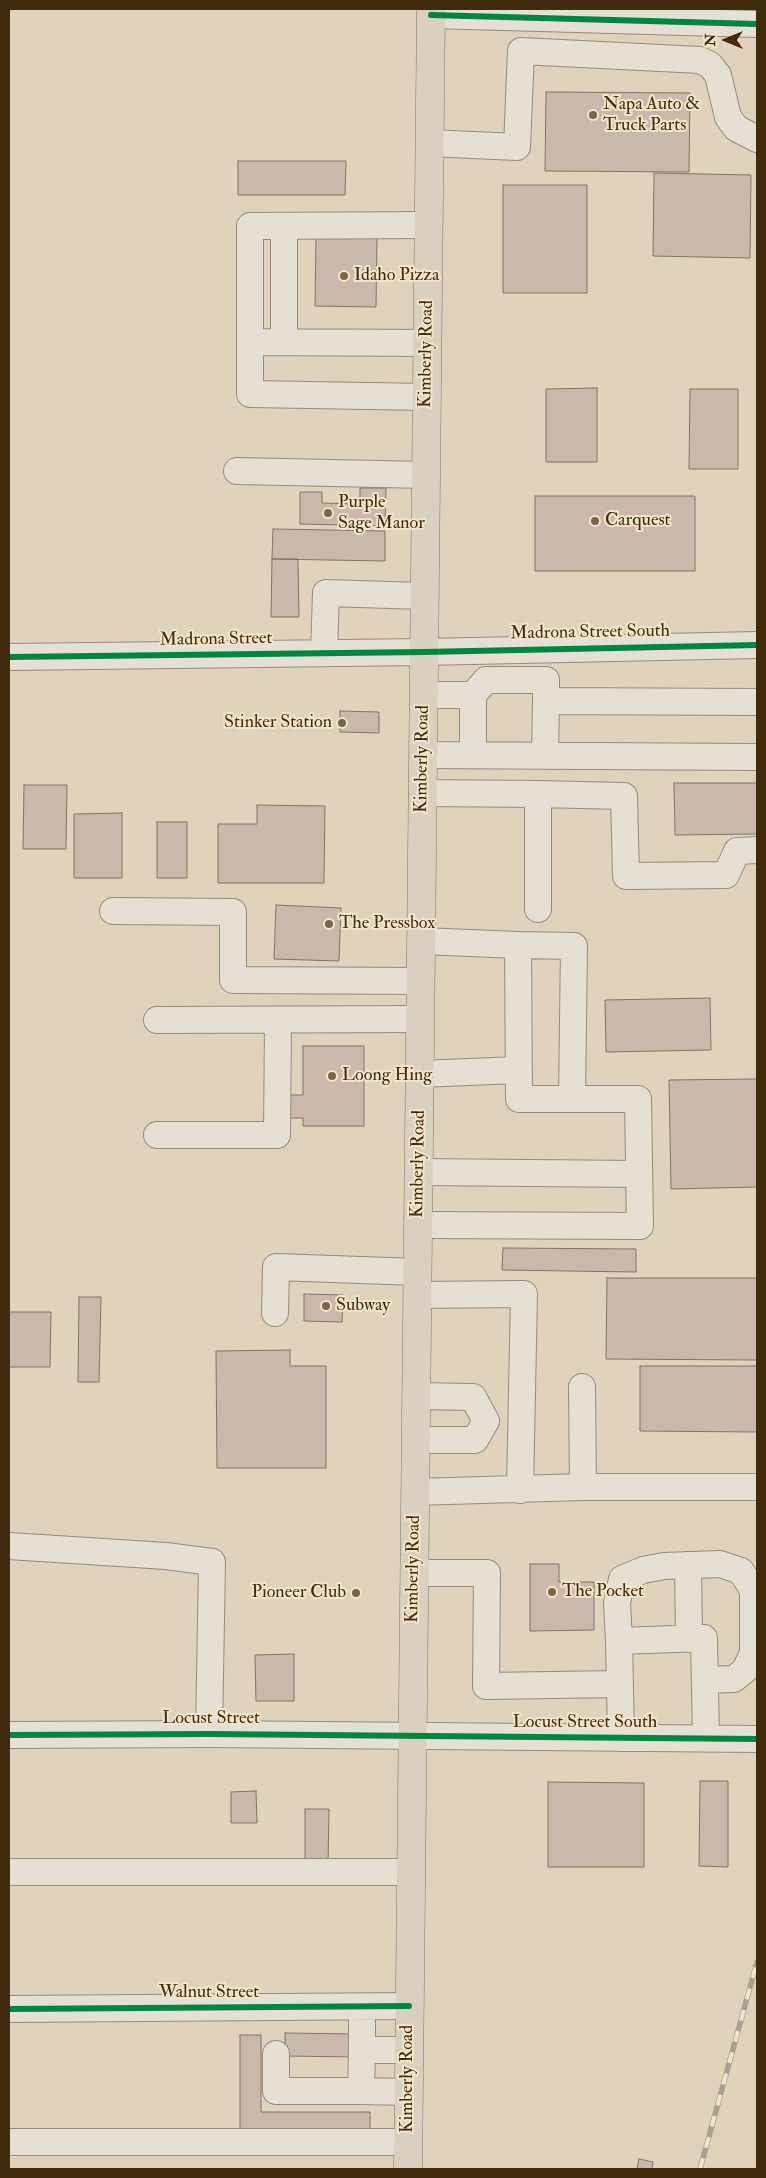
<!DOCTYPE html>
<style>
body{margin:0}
#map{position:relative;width:766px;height:2178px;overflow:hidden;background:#dfd3bc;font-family:"IM FELL Double Pica",serif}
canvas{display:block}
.frame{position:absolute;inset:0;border:10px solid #402b0d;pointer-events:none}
.north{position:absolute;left:701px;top:15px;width:50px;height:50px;-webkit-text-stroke:4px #f4e5ca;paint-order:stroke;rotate:270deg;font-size:14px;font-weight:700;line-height:20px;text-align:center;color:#402b0d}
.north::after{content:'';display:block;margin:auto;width:18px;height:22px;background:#402b0d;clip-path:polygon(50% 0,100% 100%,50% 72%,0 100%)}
</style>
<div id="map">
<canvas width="766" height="2178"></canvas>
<div class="frame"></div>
<div class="north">N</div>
</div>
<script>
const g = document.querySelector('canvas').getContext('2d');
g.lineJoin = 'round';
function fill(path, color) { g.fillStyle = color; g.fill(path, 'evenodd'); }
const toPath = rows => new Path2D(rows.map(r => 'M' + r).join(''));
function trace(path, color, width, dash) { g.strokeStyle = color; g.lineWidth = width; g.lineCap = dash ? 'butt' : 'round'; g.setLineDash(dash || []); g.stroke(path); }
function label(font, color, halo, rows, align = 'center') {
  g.font = font + ' "IM FELL Double Pica",serif'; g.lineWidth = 4; g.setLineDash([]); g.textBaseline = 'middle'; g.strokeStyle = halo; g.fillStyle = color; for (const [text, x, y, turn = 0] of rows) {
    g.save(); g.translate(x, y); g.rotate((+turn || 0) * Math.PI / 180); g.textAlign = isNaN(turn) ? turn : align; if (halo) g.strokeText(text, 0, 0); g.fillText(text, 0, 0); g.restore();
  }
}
const building = toPath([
 [546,92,690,93,689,172,545,171,546,92],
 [238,161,346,161,345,195,238,195,238,161],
 [654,173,751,175,750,258,653,256,654,173],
 [503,185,587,185,587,293,503,293,503,185],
 [316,237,377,238,376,307,315,306,316,237],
 [597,388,597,462,546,462,546,389,597,388],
 [690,389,738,389,738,469,689,469,690,389],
 [360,488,386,488,385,526,300,524,300,492,322,492,322,503,360,504,360,488],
 [535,496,695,496,695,571,535,571,535,496],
 [273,529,385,531,385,561,272,559,273,529],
 [272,559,298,559,299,617,271,617,272,559],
 [340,711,379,712,379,733,340,732,340,711],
 [674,783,757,783,757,834,675,835,674,783],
 [24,785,67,785,66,849,23,849,24,785],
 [257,805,325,806,324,883,218,883,218,824,257,824,257,805],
 [122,813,122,878,74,878,74,814,122,813],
 [157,822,187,822,187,878,157,878,157,822],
 [276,905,341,908,339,961,274,959,276,905],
 [710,998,711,1050,606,1052,605,1000,710,998],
 [303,1046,364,1046,364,1126,303,1126,303,1118,282,1118,282,1095,303,1095,303,1046],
 [757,1079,757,1187,671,1189,669,1080,757,1079],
 [503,1248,636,1249,636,1272,502,1270,503,1248],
 [607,1278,757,1278,757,1360,606,1359,607,1278],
 [304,1294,343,1295,342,1322,304,1321,304,1294],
 [79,1297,101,1297,99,1382,78,1382,79,1297],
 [9,1312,51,1312,50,1367,9,1367,9,1312],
 [290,1350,290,1366,326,1366,326,1468,217,1468,216,1351,290,1350],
 [640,1366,757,1366,757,1432,640,1431,640,1366],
 [530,1564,559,1564,559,1582,594,1582,594,1630,530,1631,530,1564],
 [294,1654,294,1701,256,1701,255,1655,294,1654],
 [700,1781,728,1781,728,1867,699,1866,700,1781],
 [548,1782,644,1783,644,1867,548,1867,548,1782],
 [256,1791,257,1823,231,1823,231,1792,256,1791],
 [305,1809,329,1809,328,1866,305,1866,305,1809],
 [285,2033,356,2034,356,2057,285,2056,285,2033],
 [240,2035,261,2035,261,2112,370,2112,370,2134,240,2134,240,2035],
 [639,2159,653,2162,652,2169,637,2169,639,2159]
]);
const minor = toPath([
 [431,15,757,24],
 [429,143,517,147,521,51,700,60,710,65,718,75,728,117,736,128,757,139],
 [284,226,284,342],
 [250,342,427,343],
 [427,397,250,394,250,226,428,225],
 [237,471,426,475],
 [324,653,326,593,424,596],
 [9,657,424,652,757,645],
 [423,695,473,695],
 [423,755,757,757],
 [473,755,473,695,486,680,546,680,546,701],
 [545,756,546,701,757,702],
 [422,793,538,794,538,909],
 [538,794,624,796,626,876,726,875,737,851,757,850],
 [113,911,233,912,233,980,421,981],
 [518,945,574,946,572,1099],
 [157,1020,420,1019],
 [419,1074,518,1070],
 [157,1135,277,1135,278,1020],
 [418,1172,639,1174],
 [418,1225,640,1226,638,1099,519,1099,518,945,421,941],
 [417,1295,524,1294,520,1490],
 [275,1313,276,1267,417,1272],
 [582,1387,583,1487],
 [416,1440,475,1440,486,1421,473,1397,416,1396],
 [415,1492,583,1487,757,1487],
 [9,1546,166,1556,212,1562,209,1734],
 [688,1565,689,1639],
 [414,1573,487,1573,486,1686,620,1684],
 [619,1641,617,1603,622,1579,643,1570,664,1566,720,1564,741,1571,753,1590,753,1653,745,1670,734,1679,705,1680],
 [9,1735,209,1734,757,1739],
 [621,1738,619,1641,704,1638,706,1739],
 [9,1872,410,1872],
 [362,2007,362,2050],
 [9,2009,409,2006],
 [276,2054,276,2091,361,2091,362,2050,409,2050],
 [361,2091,408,2092],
 [9,2142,408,2142]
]);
const major = toPath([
 [408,2169,431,9]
]);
const rail = toPath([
 [700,2169,757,1962]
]);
const cycleway = toPath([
 [431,15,757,24],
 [9,657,424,652,757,645],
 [9,1735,209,1734,757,1739],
 [9,2009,409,2006]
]);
const markers = [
 [593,115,5,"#78664a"],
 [344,276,5,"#78664a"],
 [328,513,5,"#78664a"],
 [595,521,5,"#78664a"],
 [342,723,5,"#78664a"],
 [329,924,5,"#78664a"],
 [332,1076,5,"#78664a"],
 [326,1306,5,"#78664a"],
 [552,1592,5,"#78664a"],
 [356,1593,5,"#78664a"]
];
const poiNames = [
 ["Napa Auto &",603,105],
 ["Truck Parts",603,126],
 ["Idaho Pizza",354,276],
 ["Purple",338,503],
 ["Sage Manor",338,524],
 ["Carquest",605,521],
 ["Stinker Station",332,723,"right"],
 ["The Pressbox",339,924],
 ["Loong Hing",342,1076],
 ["Subway",336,1306],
 ["The Pocket",562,1592],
 ["Pioneer Club",346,1593,"right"]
];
const streetNames = [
 ["Kimberly Road",427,354,-89],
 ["Madrona Street South",590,633,-1],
 ["Madrona Street",216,640,-1],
 ["Kimberly Road",423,759,-89],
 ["Kimberly Road",419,1164,-89],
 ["Kimberly Road",414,1569,-89],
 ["Locust Street",211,1719],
 ["Locust Street South",585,1723],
 ["Walnut Street",209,1993],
 ["Kimberly Road",408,2079,-90]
];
fill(building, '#cab9aa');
trace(building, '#7e7565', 1);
trace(minor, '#968c7c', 28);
trace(major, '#7e7565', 29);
trace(minor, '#e5dfd4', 26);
trace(major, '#d9d0bf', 28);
trace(rail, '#a7a094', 5.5);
trace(rail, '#f4e5ca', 4, [11]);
trace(cycleway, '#00873e', 6);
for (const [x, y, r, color] of markers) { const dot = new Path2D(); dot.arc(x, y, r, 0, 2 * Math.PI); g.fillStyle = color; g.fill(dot); trace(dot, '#f4e5ca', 2); }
label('18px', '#402b0d', '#f4e5ca', poiNames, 'left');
label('18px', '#402b0d', '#f4e5ca', streetNames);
</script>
